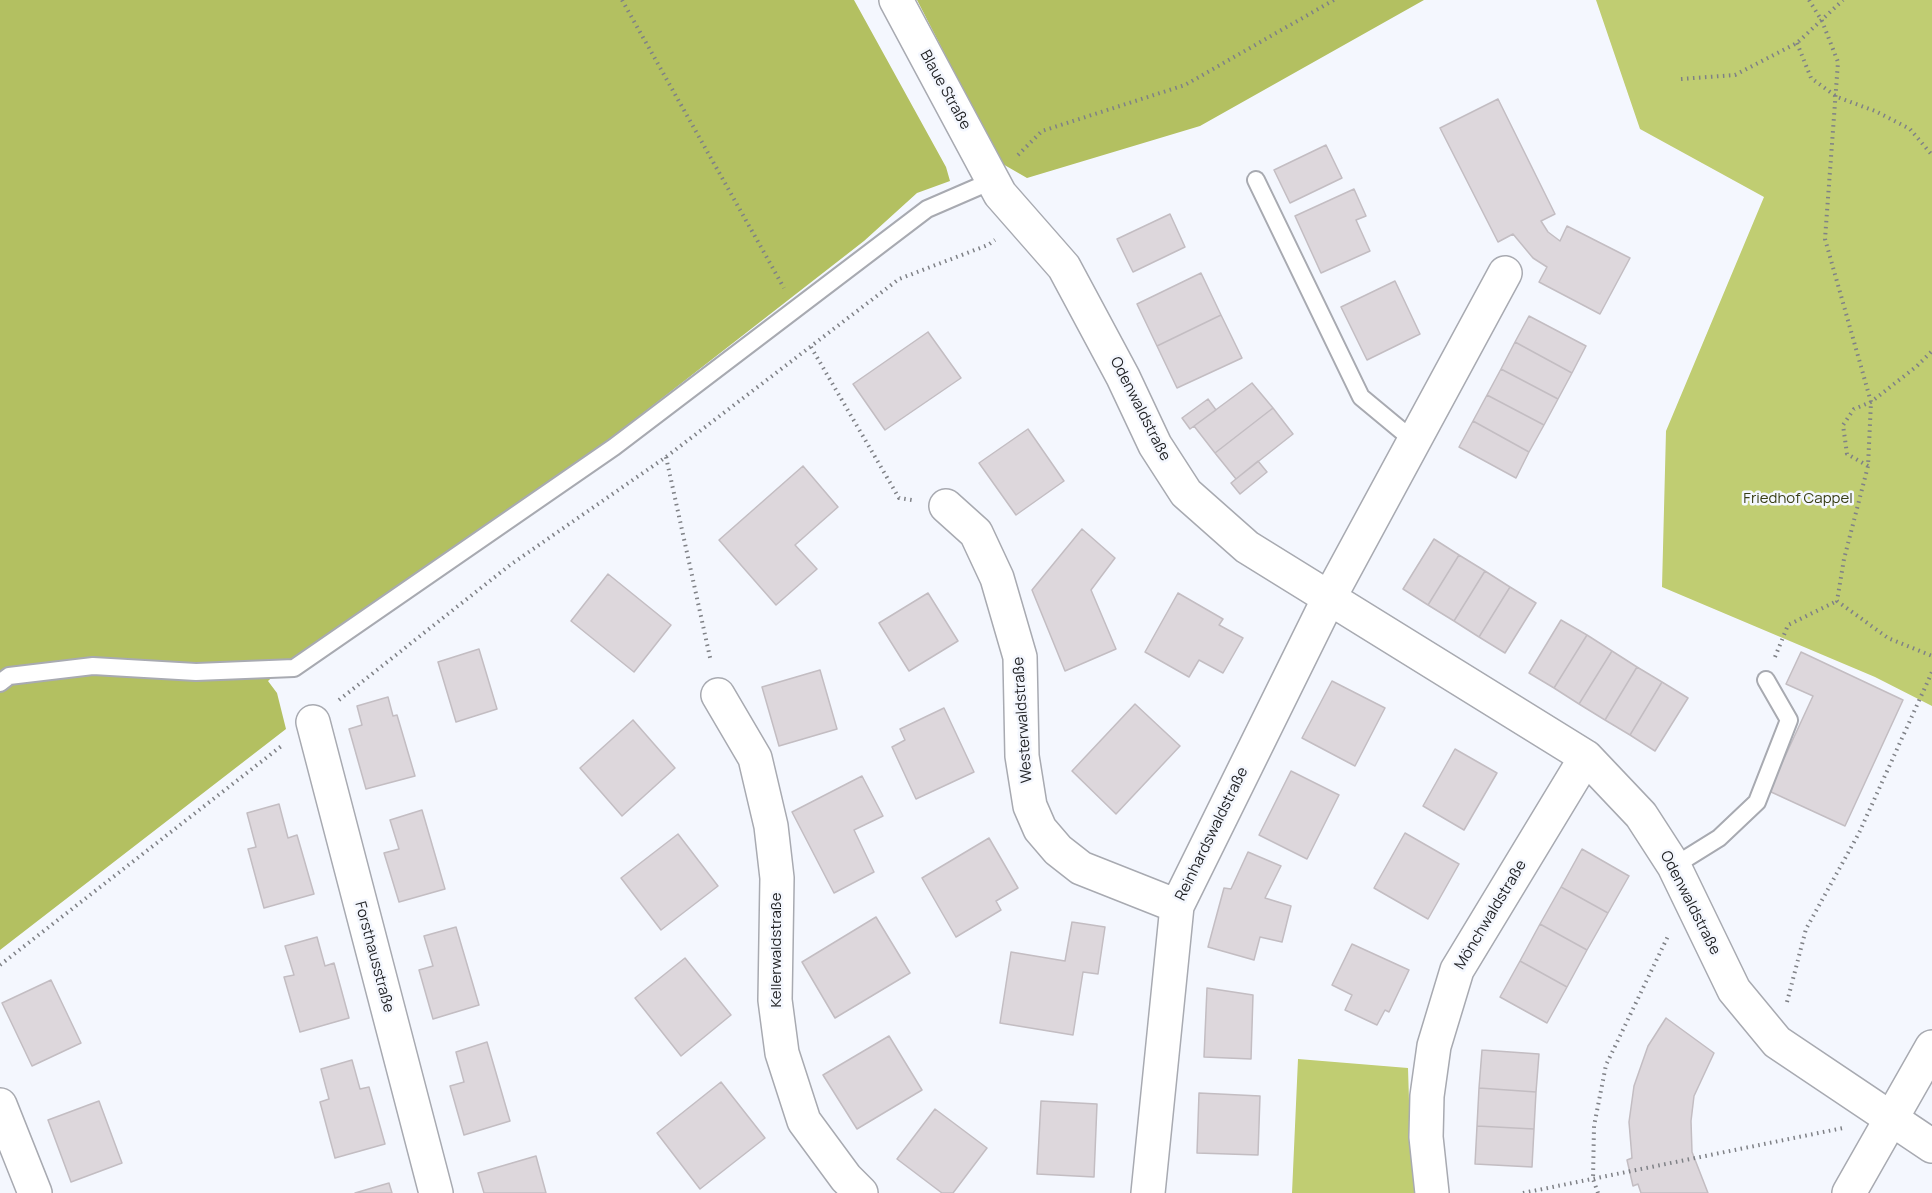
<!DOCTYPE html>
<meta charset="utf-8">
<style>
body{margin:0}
canvas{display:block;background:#f4f7fe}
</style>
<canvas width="1932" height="1193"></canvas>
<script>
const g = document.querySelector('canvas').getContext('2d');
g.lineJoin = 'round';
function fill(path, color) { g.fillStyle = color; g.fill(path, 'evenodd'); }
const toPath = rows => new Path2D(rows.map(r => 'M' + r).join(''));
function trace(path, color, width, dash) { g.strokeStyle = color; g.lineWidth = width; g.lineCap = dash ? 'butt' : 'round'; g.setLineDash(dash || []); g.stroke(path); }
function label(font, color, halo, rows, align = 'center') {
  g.font = font + ' Manrope,sans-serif'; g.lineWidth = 5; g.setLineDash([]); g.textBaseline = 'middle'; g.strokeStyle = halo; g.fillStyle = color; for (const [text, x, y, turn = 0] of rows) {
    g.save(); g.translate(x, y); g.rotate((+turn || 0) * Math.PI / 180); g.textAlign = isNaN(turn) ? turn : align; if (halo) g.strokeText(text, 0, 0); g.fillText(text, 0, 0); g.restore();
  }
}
const green = toPath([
 [1596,0,1932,0,1932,706,1875,677,1662,587,1666,431,1764,197,1640,129],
 [1298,1059,1408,1068,1410,1133,1418,1193,1292,1193]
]);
const forest = toPath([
 [0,0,854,0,946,167,950,181,917,193,864,241,611,438,293,658,268,681,277,693,286,729,0,950],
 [917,0,1424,0,1200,126,1027,178,1001,163]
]);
const building = toPath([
 [1498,99,1555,214,1541,221,1548,232,1560,241,1567,226,1630,258,1600,314,1539,282,1547,267,1533,258,1513,234,1498,242,1440,128,1498,99],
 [1326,145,1342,178,1290,203,1274,170,1326,145],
 [1354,189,1366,216,1356,220,1370,251,1321,273,1295,216,1354,189],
 [1170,214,1185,247,1133,272,1117,239,1170,214],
 [1201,273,1221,315,1157,346,1137,304,1201,273],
 [1395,281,1420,334,1367,360,1341,307,1395,281],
 [1221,315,1242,358,1177,388,1157,346,1221,315],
 [1529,316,1586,346,1572,373,1515,342,1529,316],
 [928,332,961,378,885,430,853,384,928,332],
 [1515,342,1572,373,1558,399,1501,369,1515,342],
 [1501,369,1558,399,1544,425,1487,395,1501,369],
 [1252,383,1273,408,1215,453,1194,426,1252,383],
 [1487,395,1544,425,1529,452,1473,421,1487,395],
 [1208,399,1216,410,1190,429,1182,418,1208,399],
 [1273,408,1293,434,1236,479,1215,453,1273,408],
 [1473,421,1529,452,1516,478,1459,447,1473,421],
 [1028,429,1064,481,1016,515,979,463,1028,429],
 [1258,461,1267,472,1240,494,1231,483,1258,461],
 [803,466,838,507,795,545,817,569,776,605,719,540,803,466],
 [1082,529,1115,558,1091,590,1116,649,1065,671,1032,590,1082,529],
 [1434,539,1459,555,1428,605,1403,589,1434,539],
 [1459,555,1485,571,1454,621,1428,605,1459,555],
 [1485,571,1510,587,1479,637,1454,621,1485,571],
 [608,574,671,625,634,672,571,621,608,574],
 [1510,587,1536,603,1505,653,1479,637,1510,587],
 [928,593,958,641,909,671,879,623,928,593],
 [1178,593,1223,619,1219,625,1243,638,1223,673,1199,660,1189,677,1145,652,1178,593],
 [1561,620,1587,635,1554,688,1529,673,1561,620],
 [1587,635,1612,651,1579,704,1554,688,1587,635],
 [479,649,497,709,456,722,438,662,479,649],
 [1612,651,1637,667,1605,720,1579,704,1612,651],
 [1801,652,1903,700,1845,826,1769,791,1813,696,1786,684,1801,652],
 [1637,667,1662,682,1630,735,1605,720,1637,667],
 [820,670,837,729,779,746,762,687,820,670],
 [1332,681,1385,708,1355,766,1302,738,1332,681],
 [1662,682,1688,698,1655,751,1630,735,1662,682],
 [388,697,393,716,397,715,415,776,366,789,349,729,362,725,357,706,388,697],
 [1135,704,1180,746,1116,814,1072,771,1135,704],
 [944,708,974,772,916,799,892,747,905,740,900,729,944,708],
 [633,720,675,768,622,816,580,768,633,720],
 [1455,749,1497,773,1464,830,1423,806,1455,749],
 [1291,771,1339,795,1307,859,1259,835,1291,771],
 [862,776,883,816,854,830,874,872,834,893,792,812,862,776],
 [279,804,288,838,297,835,314,894,264,908,248,849,256,847,247,813,279,804],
 [422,810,445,889,399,902,384,853,399,849,390,820,422,810],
 [1405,833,1459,864,1428,919,1374,888,1405,833],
 [678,834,718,886,661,930,621,878,678,834],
 [989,838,1018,888,996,901,1001,910,956,937,922,878,989,838],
 [1582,849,1629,876,1608,913,1561,887,1582,849],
 [1248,852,1281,866,1265,898,1291,906,1282,942,1260,937,1254,960,1208,947,1224,888,1231,889,1248,852],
 [1561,887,1608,913,1587,950,1540,924,1561,887],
 [876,917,910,973,835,1018,802,962,876,917],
 [1072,922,1105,927,1098,974,1083,972,1073,1035,1000,1023,1011,952,1065,961,1072,922],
 [1540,924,1587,950,1567,987,1520,961,1540,924],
 [456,927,479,1005,433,1019,419,970,433,966,424,936,456,927],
 [317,937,325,966,334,963,349,1018,300,1032,284,977,294,975,285,946,317,937],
 [1352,944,1409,970,1389,1012,1385,1010,1377,1025,1345,1010,1352,995,1332,985,1352,944],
 [685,958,731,1015,681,1056,635,998,685,958],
 [1520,961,1567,987,1547,1023,1500,997,1520,961],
 [51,980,81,1043,32,1066,2,1003,51,980],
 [1207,988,1253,995,1251,1059,1204,1057,1207,988],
 [1666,1018,1714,1053,1694,1096,1691,1121,1692,1152,1708,1193,1641,1193,1638,1184,1633,1186,1627,1160,1632,1158,1629,1122,1634,1086,1648,1046,1666,1018],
 [889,1036,922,1090,857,1129,823,1075,889,1036],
 [487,1042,510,1121,464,1135,450,1086,464,1082,456,1052,487,1042],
 [1482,1050,1539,1054,1536,1092,1479,1088,1482,1050],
 [352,1060,360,1089,369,1087,385,1144,335,1158,320,1102,329,1099,321,1069,352,1060],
 [721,1082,765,1138,700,1189,657,1133,721,1082],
 [1479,1088,1536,1092,1534,1129,1477,1126,1479,1088],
 [1199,1093,1260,1096,1258,1155,1197,1153,1199,1093],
 [99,1101,122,1163,71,1182,48,1120,99,1101],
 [1041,1101,1097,1104,1094,1177,1037,1174,1041,1101],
 [935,1109,987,1148,953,1193,942,1193,897,1159,935,1109],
 [1477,1126,1534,1129,1532,1167,1475,1164,1477,1126],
 [536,1156,546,1193,484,1193,478,1173,536,1156],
 [389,1183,392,1193,355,1193,389,1183]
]);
const path = toPath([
 [622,0,784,288],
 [1809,0,1822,21,1838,62,1825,239,1871,402,1868,466,1844,559,1837,601,1888,638,1932,656],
 [1797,43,1811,78,1837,97,1875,111,1910,129,1932,155],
 [1681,79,1735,75,1797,43,1843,0],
 [1018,155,1042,131,1185,85,1334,0],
 [811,347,899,498,912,500],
 [666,457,711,662],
 [1868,466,1847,454,1843,425,1854,409,1871,402,1917,366,1932,351],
 [1775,657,1788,625,1837,601],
 [339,700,510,565,666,457,899,279,988,245,995,240],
 [0,965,284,744],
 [1787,1002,1806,929,1859,833,1932,672],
 [1523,1193,1843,1128],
 [1598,1193,1593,1179,1594,1126,1606,1065,1669,934]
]);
const service = toPath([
 [1256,180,1361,397,1414,441],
 [0,683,9,676,93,666,196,672,294,668,614,447,927,209,994,180],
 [1674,866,1719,838,1757,802,1789,720,1766,680]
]);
const minor = toPath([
 [896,0,1000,194,1064,267,1123,377,1155,445,1186,493,1247,547,1586,757,1641,815,1674,866,1734,990,1777,1042,1932,1146],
 [946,506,976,533,997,578,1020,657,1022,756,1030,806,1040,829,1058,850,1081,868,1177,906],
 [718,695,755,758,771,826,777,878,775,1000,782,1053,804,1121,846,1178,861,1193],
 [313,722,436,1193],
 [0,1105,35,1193],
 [1148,1193,1177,906,1328,600,1505,273],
 [1432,1193,1426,1137,1427,1096,1434,1046,1457,970,1586,757]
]);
const tertiary = toPath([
 [1849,1193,1932,1047]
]);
const streetNames = [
 ["Blaue Straße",945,90,61],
 ["Odenwaldstraße",1140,409,63],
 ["Westerwaldstraße",1023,720,-94],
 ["Reinhardswaldstraße",1212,834,-64],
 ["Odenwaldstraße",1690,903,63],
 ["Mönchwaldstraße",1491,915,-59],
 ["Kellerwaldstraße",777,950,-90],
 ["Forsthausstraße",374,957,75]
];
const parkNames = [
 ["Friedhof Cappel",1798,499]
];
fill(green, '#c0cd72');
fill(forest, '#b3c061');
fill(building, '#ddd7dc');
trace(building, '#c3bdc2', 1.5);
trace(service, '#a8aab1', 20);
trace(minor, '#a8aab1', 36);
trace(tertiary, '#a8aab1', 36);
trace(path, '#7f8186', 4, [1.5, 4.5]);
trace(service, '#fff', 16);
trace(minor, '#fff', 33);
trace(tertiary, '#fff', 33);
label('15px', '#1f2023', '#f4f7fe', streetNames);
label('15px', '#393f16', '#f4f7fe', parkNames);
</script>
